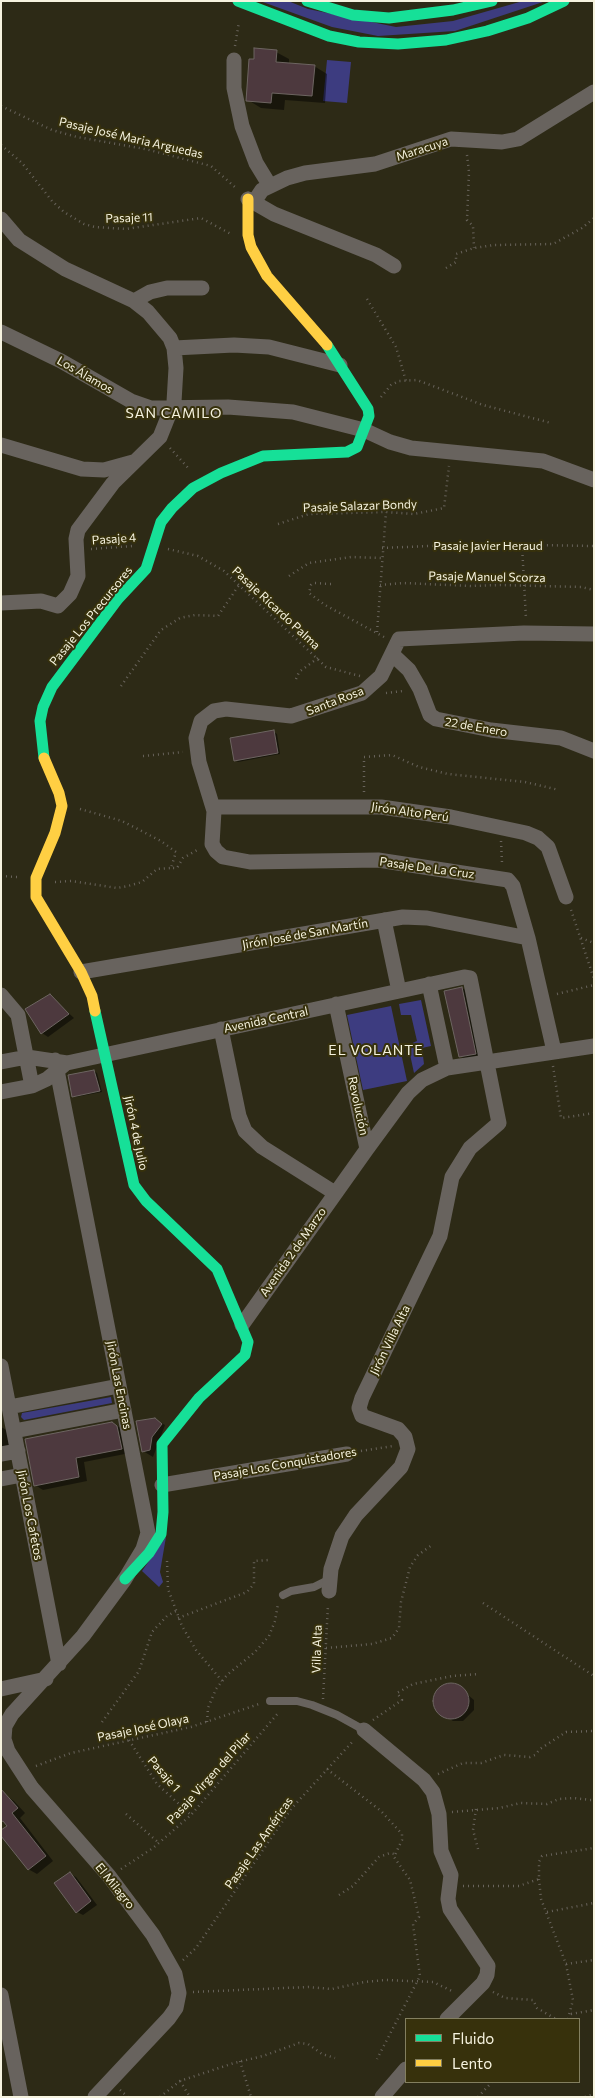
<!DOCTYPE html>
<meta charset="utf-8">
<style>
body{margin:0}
#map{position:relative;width:595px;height:2098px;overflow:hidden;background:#2d2a16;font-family:Commissioner,sans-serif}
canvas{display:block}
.frame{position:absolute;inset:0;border:2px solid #f6f3df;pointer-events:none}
.legend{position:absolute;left:405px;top:2018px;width:175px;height:65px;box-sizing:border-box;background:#37310c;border:1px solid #837f60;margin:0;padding:6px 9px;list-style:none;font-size:15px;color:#f6f3df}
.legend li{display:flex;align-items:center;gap:10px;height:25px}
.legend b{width:25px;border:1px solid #837f60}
</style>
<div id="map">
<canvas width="595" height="2098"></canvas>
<div class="frame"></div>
<ul class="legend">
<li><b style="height:6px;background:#16e098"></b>Fluido</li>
<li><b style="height:6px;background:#ffcf43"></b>Lento</li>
</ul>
</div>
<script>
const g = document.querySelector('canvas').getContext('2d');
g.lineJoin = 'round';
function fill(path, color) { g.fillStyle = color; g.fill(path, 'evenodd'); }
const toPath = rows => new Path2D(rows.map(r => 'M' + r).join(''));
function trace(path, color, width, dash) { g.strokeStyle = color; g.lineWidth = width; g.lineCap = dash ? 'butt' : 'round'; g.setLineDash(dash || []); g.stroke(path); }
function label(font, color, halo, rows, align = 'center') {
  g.font = font + ' Commissioner,sans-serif'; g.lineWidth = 4; g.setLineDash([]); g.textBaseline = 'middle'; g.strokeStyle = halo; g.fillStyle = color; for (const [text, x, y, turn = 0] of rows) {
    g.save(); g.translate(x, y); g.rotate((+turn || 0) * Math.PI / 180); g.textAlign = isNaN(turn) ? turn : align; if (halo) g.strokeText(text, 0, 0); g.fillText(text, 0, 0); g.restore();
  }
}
const green = toPath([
 [260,1,288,1,308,9,396,27,453,21,523,1,546,1,455,31,378,36,332,27],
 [327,60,351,62,347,103,323,101],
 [421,1000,431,1046,422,1048,424,1064,414,1073,408,1045,417,1041,411,1015,401,1015,399,1004],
 [391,1006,407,1081,363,1090,347,1015],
 [111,1397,112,1403,24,1420,21,1417,22,1413],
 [166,1537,160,1572,163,1582,159,1587,142,1571]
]);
const shadow = toPath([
 [276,52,289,59,289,64,314,66,327,74,325,103,285,100,284,110,261,108,248,100,255,61],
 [274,732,277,734,280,754,238,762,235,760],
 [462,988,469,992,482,1057,467,1060,460,1056],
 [50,996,74,1018,48,1037,42,1033],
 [94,1071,97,1073,102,1092,76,1097,73,1096],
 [154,1419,165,1425,153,1457,143,1451],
 [112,1423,121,1428,130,1453,84,1462,87,1481,43,1490,35,1485],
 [1,1427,14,1434,16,1446,1,1456],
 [456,1685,474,1700,474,1710,463,1721,453,1721,437,1710,435,1698,437,1693,445,1686],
 [6,1796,14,1801,25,1813,20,1818,53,1861,37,1874,28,1869,9,1826],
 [70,1874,76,1877,97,1905,83,1915,77,1912]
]);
const building = toPath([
 [254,48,277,50,276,62,315,65,312,96,272,93,271,103,246,101,249,59,254,59,254,48],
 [274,730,278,753,234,761,230,738,274,730],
 [462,987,476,1054,459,1057,444,991,462,987],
 [50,994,69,1014,41,1034,25,1009,50,994],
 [94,1070,100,1091,72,1097,68,1075,94,1070],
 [155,1418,162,1424,152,1437,150,1450,142,1452,136,1421,155,1418],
 [112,1422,117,1426,122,1449,76,1458,79,1477,34,1486,25,1439,112,1422],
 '433 1701a18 18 0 1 1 36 0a18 18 0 1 1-36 0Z',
 [1,1789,18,1808,12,1813,46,1856,28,1870,1,1836,1,1830,7,1826,3,1821,1,1822,1,1789],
 [70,1872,91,1901,76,1913,54,1883,70,1872]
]);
const path = toPath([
 [235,46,239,22],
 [1,106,52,130,77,137,145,149,211,166,236,188],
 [1,145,22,163,52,201,64,212,84,224,95,227,126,229,201,218,231,234],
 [467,155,469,172,467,220,473,226,474,248],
 [446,268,456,262,456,254,474,248,494,245,553,244,582,228,594,218],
 [367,299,396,347,406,381],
 [381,397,391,385,399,381,417,380,483,405,551,423],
 [170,448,190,470],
 [278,524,309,514,386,512,414,514,444,508,449,466],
 [522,545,526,619],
 [382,548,477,544,594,546],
 [91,549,133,546],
 [168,549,198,556,224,571,326,667,360,676],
 [289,576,309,563,351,557,382,558],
 [331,584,314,583,311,585,309,593,325,605,384,637],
 [380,585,403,583,471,586,500,585,581,587,594,590],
 [377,632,386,512],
 [296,679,299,672,318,658],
 [121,686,161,630,180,618,195,615,218,616,239,585],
 [386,693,403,691],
 [143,756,183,752],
 [364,792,364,757,392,755,419,767,448,774,525,782,559,790],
 [80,809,122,821,161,841,176,852,171,868,177,868,183,858,199,849],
 [501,841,502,863],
 [1,876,17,877],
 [55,882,71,881,117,888,128,886,142,882,157,869,171,868],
 [571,910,594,979],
 [581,938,594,943],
 [557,994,594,985],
 [553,1066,561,1118,594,1113],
 [361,1451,393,1446],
 [167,1561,168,1589,182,1626,196,1650,222,1681],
 [483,1603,594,1676],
 [178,1618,247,1592,254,1584,254,1561,269,1560],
 [326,1648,372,1644,392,1638,399,1628,401,1602,410,1567,418,1555,432,1545],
 [323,1699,328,1605],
 [373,1720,402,1700,397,1693,413,1684,452,1676,479,1674],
 [102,1722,139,1671,152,1632,167,1616,176,1611],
 [207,1722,208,1708,216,1689,227,1675,255,1652,269,1636,275,1621,278,1604],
 [129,1740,157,1784,191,1815],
 [36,1766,71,1753,191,1727,259,1704],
 [327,1769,381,1811,402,1834,402,1840,394,1857,410,1880,419,1917,413,1924,420,1976,377,2059],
 [438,1774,463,1763,481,1763,504,1755,530,1757,535,1755,540,1749,566,1732,594,1731],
 [476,1809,473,1830,478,1849],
 [452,1812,500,1808,520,1803,547,1804,559,1799,573,1798,591,1800],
 [126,1814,159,1843],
 [121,1869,153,1848,191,1815,279,1712],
 [539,1879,541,1899,566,1964,573,2000,568,2019],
 [463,1886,519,1886,539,1879,539,1862,542,1856,594,1848],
 [339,1895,353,1886,379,1857,390,1853,394,1854],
 [547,1912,594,1903],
 [183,1960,196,1948,291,1809,354,1740],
 [566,1964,594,1960],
 [193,1992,308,1987,332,1989,364,1982,385,1980,433,1982,454,1992],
 [493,1992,505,1998,533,2000,537,2008,556,2019],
 [571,2014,594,2010],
 [240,2061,251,2097],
 [180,2081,190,2097],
 [120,2090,128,2097],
 [160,2097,180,2081,234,2063,263,2056,299,2043,308,2044,322,2054,335,2058],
 [478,2097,492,2082],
 [585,2097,594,2094]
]);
const lane = toPath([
 [283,1595,291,1591,314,1587,330,1579],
 [270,1701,297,1701,312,1705,337,1715,364,1730]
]);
const street = toPath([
 [234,60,234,88,242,126,256,163,270,186],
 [248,199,254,202,262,190,287,178,305,173,375,164,451,139,502,142,518,139,594,92],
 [248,199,274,214,376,255,394,266],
 [1,219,19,240,65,269,134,301,148,312,170,338,174,348,176,368,174,402,160,437,113,483,78,530,76,539,78,576,70,594,58,606,41,601,1,603],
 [134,301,150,292,167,288,202,288],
 [1,332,61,361,131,401,151,408,228,407,293,412,364,430,390,442,411,448,543,461,594,480],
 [174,348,234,345,269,347,340,365],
 [1,445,82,469,104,470,133,462],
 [392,654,409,670,420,689,430,715,436,719,491,730,561,738,594,751],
 [213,807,381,807,451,817,526,833,538,838,548,847,566,897],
 [384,920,399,991],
 [81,972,403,917,427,918,528,938],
 [429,984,447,1068],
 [1,995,18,1015,32,1086],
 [336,1004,367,1149],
 [221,1029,239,1116,245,1131,262,1147,335,1193],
 [554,1051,528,938,513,886,508,880,378,860,250,862,223,857,216,851,212,844,214,811,199,762,196,738,201,721,214,711,226,709,291,716,362,693,381,676,399,639,524,633,594,634],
 [55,1060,148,1533,143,1549,125,1579,83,1636,12,1714,5,1726,4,1739,8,1751,32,1788,109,1876,153,1935,175,1974,179,1993,176,2008,169,2018,95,2097],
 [1,1062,27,1057,67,1063,464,977,470,978,499,1123,470,1148,452,1177,440,1236,362,1398,359,1408,362,1416,398,1429,405,1437,408,1449,401,1467,356,1515,342,1536,331,1569,329,1591],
 [1,1092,32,1086,47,1079,64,1065],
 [242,1325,367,1149,408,1093,422,1080,447,1068,594,1046],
 [1,1366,59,1664],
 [9,1407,119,1386],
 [14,1431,124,1410],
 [1,1454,18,1451],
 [1,1479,22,1475],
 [162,1485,347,1454],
 [1,1689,46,1679],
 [364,1730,424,1780,433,1792,439,1814,441,1851,451,1875,448,1899,450,1909,488,1966,487,1975,483,1983,447,2019],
 [1,1995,21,2097],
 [382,2097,406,2069]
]);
const fast = toPath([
 [238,1,329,36,359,42,398,44,446,40,487,31,528,18,564,1],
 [307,1,353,15,389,18,453,10,492,1],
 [44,758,40,721,43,707,52,687,118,599,146,569,161,522,172,508,193,488,221,473,263,456,347,452,357,447,369,416,368,409,327,345],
 [95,1011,134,1185,146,1201,217,1269,248,1342,245,1355,199,1398,162,1444,163,1512,161,1534,149,1553,125,1579]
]);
const slow = toPath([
 [248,199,248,235,251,247,267,276,327,345],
 [44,758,59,793,62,806,55,833,36,878,36,897,81,972,92,996,95,1011]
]);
const streetNames = [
 ["Pasaje José Maria Arguedas",131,138,13],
 ["Maracuya",422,149,-18],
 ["Pasaje 11",129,218,-2],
 ["Los Álamos",85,375,30],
 ["Pasaje Salazar Bondy",360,506,-2],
 ["Pasaje 4",114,539,-4],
 ["Pasaje Javier Heraud",488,546],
 ["Pasaje Manuel Scorza",487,577,1],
 ["Pasaje Ricardo Palma",276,608,43],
 ["Pasaje Los Precursores",91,616,-51],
 ["Santa Rosa",335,701,-21],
 ["22 de Enero",476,727,10],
 ["Jirón Alto Perú",410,812,8],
 ["Pasaje De La Cruz",427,868,8],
 ["Jirón José de San Martín",305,934,-10],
 ["Avenida Central",266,1020,-12],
 ["Revolución",358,1106,78],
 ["Jirón 4 de Julio",136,1133,78],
 ["Avenida 2 de Marzo",293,1252,-55],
 ["Jirón Villa Alta",390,1340,-64],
 ["Jirón Las Encinas",119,1385,79],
 ["Pasaje Los Conquistadores",285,1464,-10],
 ["Jirón Los Cafetos",30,1515,79],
 ["Villa Alta",317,1649,-88],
 ["Pasaje José Olaya",143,1728,-12],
 ["Pasaje 1",164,1774,49],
 ["Pasaje Virgen del Pilar",209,1778,-48],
 ["Pasaje Las Américas",259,1843,-55],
 ["El Milagro",115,1886,51]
];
const neighbourhoodNames = [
 ["SAN CAMILO",174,413],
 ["EL VOLANTE",376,1050]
];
fill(green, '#3d3c80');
fill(shadow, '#0007');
fill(building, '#4d393e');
trace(building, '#6d6561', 1);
trace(path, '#68635b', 2.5, [1, 4]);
trace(lane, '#68635e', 8);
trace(street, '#68635e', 15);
trace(fast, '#16e098', 11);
trace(slow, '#ffcf43', 11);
label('12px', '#f6f3df', '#37310c', streetNames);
g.letterSpacing = '1px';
label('14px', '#f6f3df', '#37310c', neighbourhoodNames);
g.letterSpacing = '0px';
</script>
